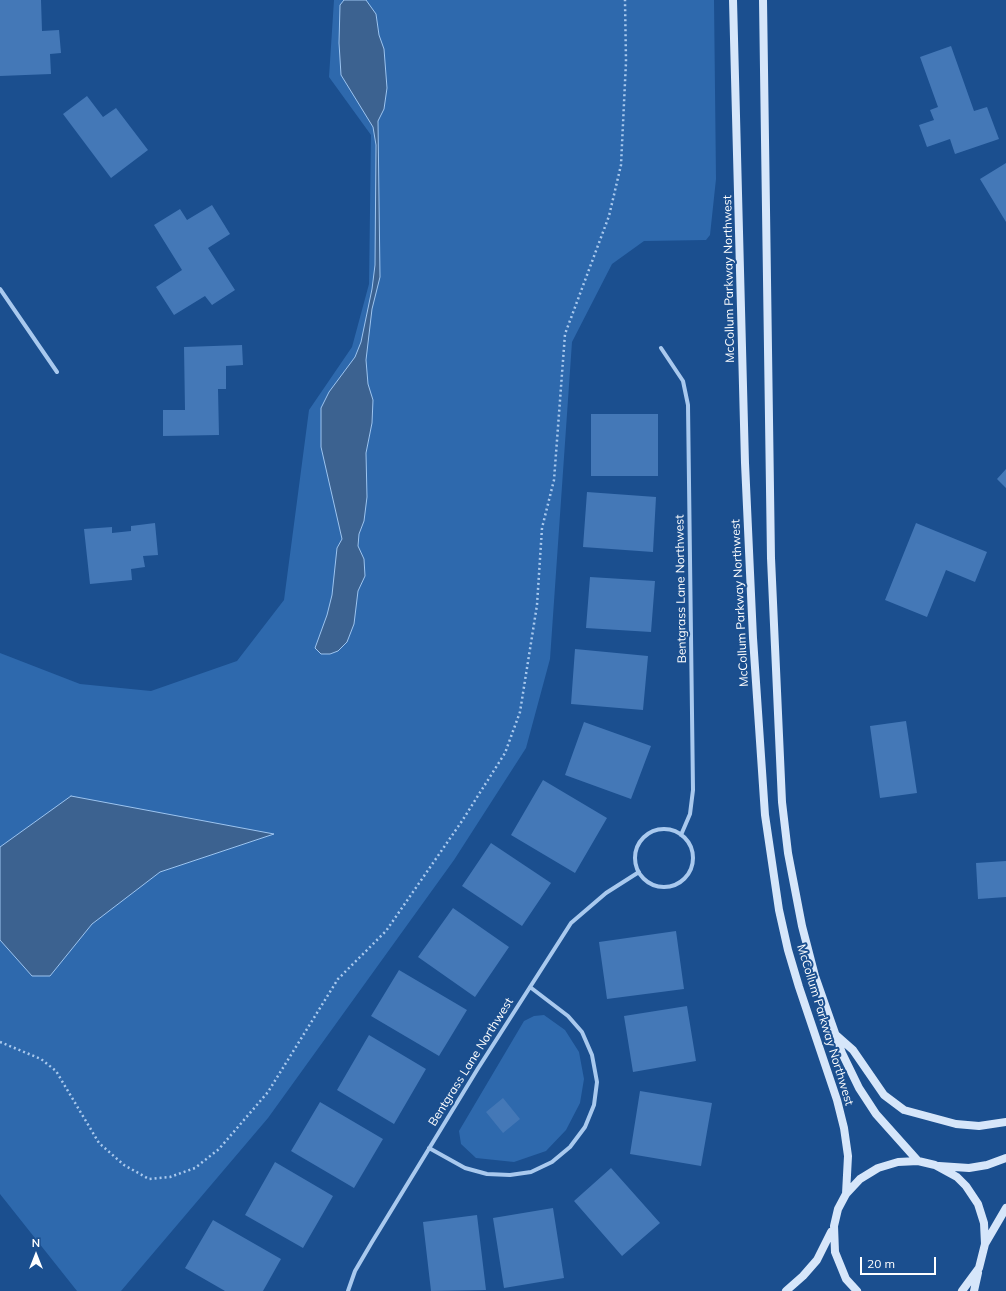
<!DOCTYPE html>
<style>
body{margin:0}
#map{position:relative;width:1006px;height:1291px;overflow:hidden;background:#1b4f8f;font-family:Mulish,sans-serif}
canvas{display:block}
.north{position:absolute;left:16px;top:1235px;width:40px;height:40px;-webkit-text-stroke:3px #1b4f8f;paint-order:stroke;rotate:0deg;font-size:11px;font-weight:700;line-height:16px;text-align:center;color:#fff}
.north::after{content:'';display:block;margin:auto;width:14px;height:18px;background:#fff;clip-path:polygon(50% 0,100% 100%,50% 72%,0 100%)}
.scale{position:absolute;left:860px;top:1257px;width:76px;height:18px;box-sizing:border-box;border:2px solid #fff;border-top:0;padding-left:5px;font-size:12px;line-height:14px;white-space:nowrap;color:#fff;-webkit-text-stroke:3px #1b4f8f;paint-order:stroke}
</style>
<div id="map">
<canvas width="1006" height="1291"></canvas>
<div class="north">N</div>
<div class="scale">20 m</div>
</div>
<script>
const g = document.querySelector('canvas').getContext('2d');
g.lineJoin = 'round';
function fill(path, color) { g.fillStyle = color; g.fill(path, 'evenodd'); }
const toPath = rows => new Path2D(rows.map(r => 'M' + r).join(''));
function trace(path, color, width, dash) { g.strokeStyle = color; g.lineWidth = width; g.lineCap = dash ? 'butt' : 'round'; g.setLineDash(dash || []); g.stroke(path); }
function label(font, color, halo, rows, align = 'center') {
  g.font = font + ' Mulish,sans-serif'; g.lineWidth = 4; g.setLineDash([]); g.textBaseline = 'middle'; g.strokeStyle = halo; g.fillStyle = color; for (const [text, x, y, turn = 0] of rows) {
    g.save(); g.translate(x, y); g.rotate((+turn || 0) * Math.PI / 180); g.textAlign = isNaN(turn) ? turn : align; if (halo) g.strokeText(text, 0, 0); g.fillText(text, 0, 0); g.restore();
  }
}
const green = toPath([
 [334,0,714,0,716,179,710,235,706,240,644,241,612,264,572,342,550,659,526,748,454,860,268,1118,121,1291,77,1291,0,1194,0,653,80,684,151,691,237,661,284,600,309,410,352,347,369,284,371,135,329,77],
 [544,1015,565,1030,579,1052,584,1079,580,1103,566,1130,546,1151,514,1162,476,1158,461,1144,459,1131,524,1021,534,1016]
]);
const water = toPath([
 [344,0,366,0,376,14,379,35,384,49,387,88,384,109,378,121,380,277,372,309,366,360,368,384,373,400,372,423,366,453,367,497,364,521,359,534,358,546,364,559,365,576,358,591,354,624,347,642,338,651,330,654,321,654,315,648,327,615,332,595,337,548,342,539,321,447,321,408,329,392,355,357,361,342,372,289,375,265,376,145,373,127,341,75,339,43,340,5,344,0],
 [71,796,274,834,160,872,92,924,50,976,32,976,0,940,0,847,71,796]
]);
const building = toPath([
 [0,0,41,0,42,31,59,30,61,53,50,54,51,74,0,76],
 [951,46,974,111,987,107,999,139,955,154,950,139,927,147,919,125,934,120,930,110,938,107,920,57],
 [87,96,103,117,116,108,148,150,111,178,63,114],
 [1006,163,1006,222,980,179],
 [212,205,230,234,208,248,235,290,212,305,205,296,174,315,156,287,182,270,154,225,180,209,187,220],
 [242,345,243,365,226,366,226,389,218,389,219,435,163,436,163,410,185,410,184,347],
 [591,414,658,414,658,476,591,476],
 [1006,469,1006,488,997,479],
 [587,492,656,497,653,552,583,547],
 [155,523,158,555,143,556,145,567,131,569,132,580,90,584,84,529,112,527,112,533,131,531,131,526],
 [916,523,987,552,975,582,946,570,927,617,885,600],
 [590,577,655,581,651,632,586,628],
 [575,649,648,656,643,710,571,704],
 [906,721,917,793,880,798,870,726],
 [584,722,651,746,631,799,565,775],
 [543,780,607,818,575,873,511,835],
 [491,843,551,883,522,926,462,886],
 [1006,861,1006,897,978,899,976,863],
 [453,908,509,947,475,997,418,957],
 [676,931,684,989,607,999,599,942],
 [399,970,467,1010,439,1056,371,1016],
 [687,1006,696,1061,633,1072,624,1016],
 [369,1035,426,1069,394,1124,337,1090],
 [640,1091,712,1103,701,1166,630,1154],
 [503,1098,520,1119,503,1133,486,1112],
 [320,1102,383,1139,354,1188,291,1151],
 [275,1162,333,1196,303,1248,245,1215],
 [611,1168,660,1223,622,1256,574,1201],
 [553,1208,564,1278,504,1288,493,1218],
 [477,1215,486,1290,431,1291,423,1222],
 [213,1220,281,1259,263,1291,225,1291,185,1268]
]);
const path = toPath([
 [0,1042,41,1059,56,1071,99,1143,124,1165,149,1179,170,1177,195,1168,219,1149,268,1092,338,979,386,931,462,821,505,753,520,712,537,605,542,528,554,480,565,334,609,216,621,165,626,62,625,0]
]);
const street = toPath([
 [0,289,57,372],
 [661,348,683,381,688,405,693,790,690,814,681,835],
 '635 858a29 29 0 1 1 58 0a29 29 0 1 1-58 0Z',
 [429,1148,465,1168,487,1174,510,1175,531,1172,552,1162,570,1147,585,1127,594,1105,597,1082,592,1055,582,1032,568,1016,530,987],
 [348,1291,355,1271,372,1242,477,1070,571,923,606,893,639,872]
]);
const secondary = toPath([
 [733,0,745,463,753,638,765,815,779,910,788,950,799,987,837,1100,844,1128,848,1156,846,1194],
 [763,0,771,558,782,802,788,853,802,926,815,976,842,1053,859,1088,876,1114,918,1161],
 [836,1035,853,1050,884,1095,904,1110,956,1124,979,1126,1006,1122],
 [939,1166,969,1168,987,1165,1006,1158],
 [985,1244,1006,1208],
 [786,1291,803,1276,817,1260,831,1232],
 [857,1291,846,1279,835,1252,834,1226,838,1209,846,1194,860,1179,878,1168,898,1162,918,1161,935,1165,957,1177,966,1186,978,1204,984,1223,985,1244,979,1268,962,1291],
 [974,1291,978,1273]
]);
const streetNames = [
 ["McCollum Parkway Northwest",729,279,-91],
 ["Bentgrass Lane Northwest",681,589,-91],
 ["McCollum Parkway Northwest",740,603,-93],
 ["McCollum Parkway Northwest",825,1025,73],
 ["Bentgrass Lane Northwest",471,1062,-58]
];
fill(green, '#2e69ad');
fill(water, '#3c6290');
trace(water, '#9cc4f0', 1);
fill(building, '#4478b7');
trace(path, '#a9c9ee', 2.5, [2, 3]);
trace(street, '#a9c9ee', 4);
trace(secondary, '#d6e6fa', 8);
label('12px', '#fff', '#1b4f8f', streetNames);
</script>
